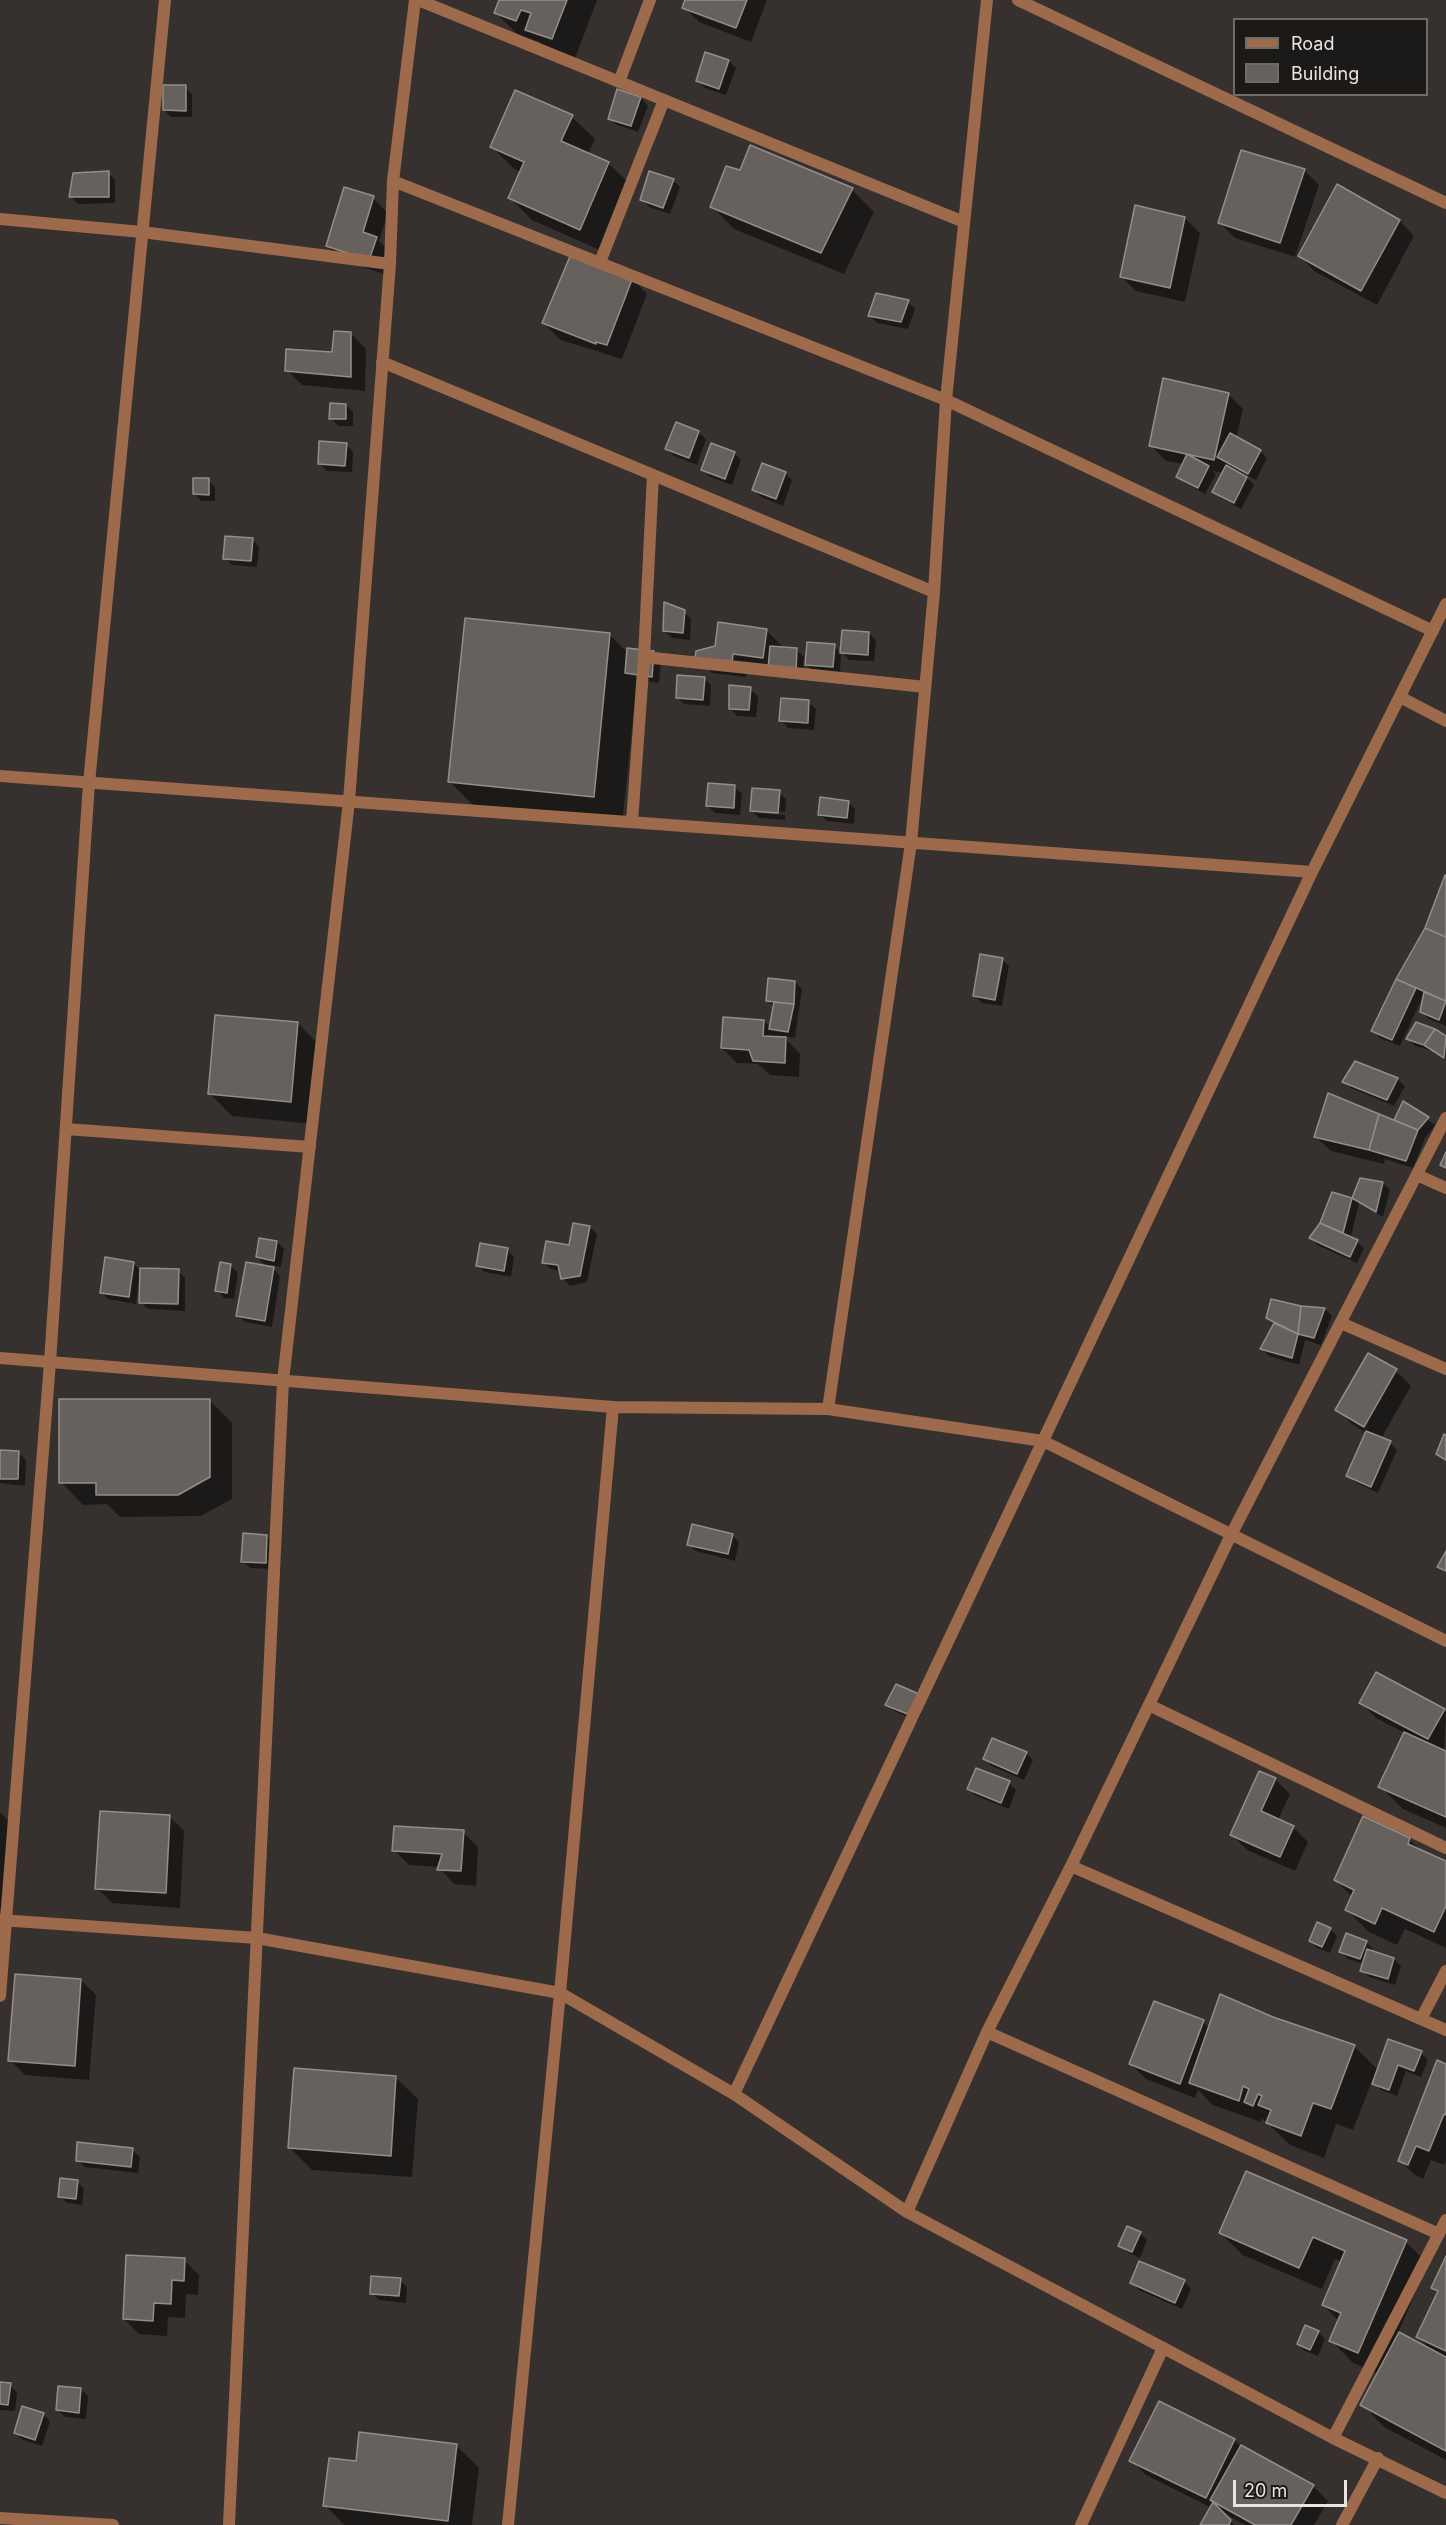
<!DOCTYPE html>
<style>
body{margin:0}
#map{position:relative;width:1446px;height:2525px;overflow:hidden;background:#36312e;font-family:Inter,sans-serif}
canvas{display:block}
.legend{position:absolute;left:1233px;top:18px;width:195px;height:78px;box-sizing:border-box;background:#1c1a18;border:2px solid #6e6b69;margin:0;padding:8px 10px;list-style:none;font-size:18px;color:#e8e5e3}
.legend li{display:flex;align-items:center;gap:12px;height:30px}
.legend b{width:30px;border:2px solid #6e6b69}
.scale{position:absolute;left:1233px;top:2480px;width:114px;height:27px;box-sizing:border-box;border:3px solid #e8e5e3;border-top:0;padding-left:8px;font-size:18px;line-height:21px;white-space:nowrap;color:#e8e5e3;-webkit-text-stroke:4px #1c1a18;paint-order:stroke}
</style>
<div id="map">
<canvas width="1446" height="2525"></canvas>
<ul class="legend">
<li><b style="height:8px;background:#9d6b4b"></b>Road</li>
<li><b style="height:16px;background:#67615e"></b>Building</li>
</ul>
<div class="scale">20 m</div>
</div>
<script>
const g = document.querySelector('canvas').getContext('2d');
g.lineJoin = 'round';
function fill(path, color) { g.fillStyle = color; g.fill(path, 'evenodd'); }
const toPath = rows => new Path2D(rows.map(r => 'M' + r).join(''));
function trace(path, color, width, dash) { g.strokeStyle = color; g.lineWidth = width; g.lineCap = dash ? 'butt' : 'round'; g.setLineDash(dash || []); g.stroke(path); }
const shadow = toPath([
 [500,0,597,0,574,61,549,52,540,42,518,35,496,13],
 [687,0,767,0,751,42,699,22,684,7],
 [706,54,729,61,736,68,726,95,705,88,698,81],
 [185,87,192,94,192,117,171,117,164,110],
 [618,91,641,98,648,106,638,132,617,125,609,118],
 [516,92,572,117,595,139,588,154,608,163,631,185,602,251,532,220,510,198,521,172,514,169,492,147],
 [1304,170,1319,185,1295,257,1235,238,1220,223],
 [108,173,115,180,115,203,78,204,71,197],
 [673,180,680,187,670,214,649,207,642,200],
 [852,190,874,212,844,274,734,229,712,206],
 [373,198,388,213,379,241,391,253,384,274,342,260,327,245],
 [1185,218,1200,233,1185,302,1136,291,1121,276],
 [1400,221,1414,236,1377,305,1314,271,1300,256],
 [633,279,647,294,622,359,561,340,543,323],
 [908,302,915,309,908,329,877,323,870,316],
 [351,334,366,349,365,391,302,385,287,370,334,354],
 [1228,394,1243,409,1236,439,1260,451,1267,458,1256,480,1242,473,1254,485,1241,509,1221,498,1214,491,1223,473,1212,471,1216,474,1205,494,1185,483,1178,476,1184,464,1166,461,1151,446],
 [346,405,353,412,353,426,338,426,331,418],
 [698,432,706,439,697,465,674,456,667,449],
 [346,444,353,452,352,472,327,471,319,463],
 [734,453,741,460,732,485,710,477,703,470],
 [785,473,792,480,783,506,761,497,754,490],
 [208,480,215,487,215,501,201,501,194,493],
 [252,539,259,547,257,567,232,565,225,558],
 [684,612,691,619,690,640,672,638,664,631],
 [766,630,781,645,780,649,796,650,804,657,802,678,748,668,746,677,712,673,697,658],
 [869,633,876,641,874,661,849,660,842,652],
 [609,634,628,653,661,660,659,683,637,680,622,825,478,810,449,781],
 [834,646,841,653,840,674,814,672,807,665],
 [704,678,711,685,710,706,684,704,677,697],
 [750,689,758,696,756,717,737,716,730,708],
 [808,702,816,709,814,730,788,728,781,720],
 [735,787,742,794,740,815,715,813,708,806],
 [779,792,786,799,785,812,758,810,758,813,785,815,785,820,759,818,752,811],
 [848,802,855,809,854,824,827,821,820,814],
 [1446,877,1446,1026,1429,1019,1421,1012,1423,996,1400,1046,1380,1038,1373,1031,1397,980,1427,928],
 [1002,959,1009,966,1002,1006,982,1003,975,996],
 [795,982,802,989,795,1038,783,1036,800,1054,799,1077,770,1075,758,1064,737,1063,722,1048,764,1021,771,1028,774,1007,768,1001],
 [298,1023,320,1046,313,1124,232,1116,210,1094],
 [1435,1030,1446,1038,1446,1060,1433,1051,1415,1046,1408,1039],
 [1397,1079,1405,1086,1394,1106,1351,1088,1344,1081],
 [1404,1103,1435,1125,1425,1138,1413,1168,1385,1159,1384,1164,1331,1151,1316,1137,1394,1122],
 [1361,1180,1383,1183,1390,1190,1383,1217,1359,1203,1351,1237,1364,1248,1357,1263,1317,1245,1311,1238,1321,1224,1333,1194,1357,1201],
 [590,1227,597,1234,587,1282,570,1286,563,1278,561,1271,551,1269,543,1262,570,1247],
 [277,1242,284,1249,281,1267,270,1265,280,1276,272,1327,245,1322,238,1315,268,1268,257,1257],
 [507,1250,514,1257,511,1277,485,1272,478,1265],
 [134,1264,142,1272,178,1271,185,1278,185,1311,148,1309,141,1302,141,1281,139,1281,136,1304,108,1299,101,1292],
 [231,1266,238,1273,234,1299,224,1298,217,1290],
 [1301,1308,1325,1309,1332,1316,1321,1345,1305,1340,1299,1365,1269,1356,1262,1349,1275,1325,1268,1317],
 [1369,1355,1396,1371,1411,1386,1381,1439,1390,1443,1397,1450,1378,1493,1355,1482,1348,1475,1366,1433,1352,1424,1337,1409],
 [209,1400,232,1423,232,1499,201,1516,120,1517,107,1504,83,1505,61,1482],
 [0,1452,19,1453,26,1460,25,1486,0,1483],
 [732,1535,739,1542,735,1561,696,1551,688,1544],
 [267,1536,274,1543,273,1569,250,1568,243,1561],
 [925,1702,918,1721,894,1711,887,1704],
 [1361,1703,1444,1710,1446,1712,1444,1752,1446,1753,1446,1828,1403,1809,1380,1786,1405,1733,1376,1718],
 [1026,1753,1033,1760,1024,1780,992,1766,985,1759],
 [1275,1779,1290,1794,1278,1820,1293,1827,1308,1842,1295,1871,1247,1850,1232,1835],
 [1009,1783,1016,1790,1009,1809,976,1796,969,1789],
 [0,1812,14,1827,12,1909,0,1909],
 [169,1816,184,1831,180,1908,112,1903,97,1888],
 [1364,1818,1410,1840,1422,1852,1446,1863,1446,1948,1405,1929,1397,1945,1369,1932,1347,1910,1353,1897,1335,1880],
 [463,1832,478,1847,476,1886,454,1884,439,1867,409,1865,394,1850],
 [1330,1929,1337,1936,1330,1953,1317,1948,1310,1941],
 [1366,1942,1373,1949,1372,1952,1394,1959,1401,1966,1395,1985,1369,1977,1362,1970,1364,1964,1348,1959,1341,1952],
 [81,1980,96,1995,89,2080,25,2075,10,2060],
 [1272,2018,1354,2046,1378,2070,1421,2053,1428,2060,1421,2077,1406,2071,1397,2096,1381,2090,1372,2081,1353,2130,1336,2124,1324,2158,1290,2145,1262,2118,1261,2122,1213,2105,1198,2090,1195,2098,1146,2079,1131,2064,1203,2022,1210,2028],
 [1446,2065,1446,2161,1444,2165,1431,2160,1423,2179,1415,2175,1400,2161],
 [395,2077,418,2099,412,2177,312,2170,290,2148],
 [132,2150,140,2157,138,2173,85,2167,77,2160],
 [1247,2173,1406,2242,1428,2264,1398,2333,1431,2351,1418,2336,1438,2294,1432,2288,1446,2259,1446,2460,1384,2427,1362,2404,1378,2374,1353,2363,1331,2340,1339,2321,1323,2305,1342,2262,1335,2259,1322,2289,1243,2255,1220,2233],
 [77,2181,84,2189,82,2205,67,2203,60,2196],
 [1140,2233,1147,2240,1140,2258,1127,2252,1120,2245],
 [184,2260,199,2275,198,2295,186,2294,185,2318,168,2317,167,2336,139,2334,124,2319],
 [400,2280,407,2287,406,2303,379,2300,372,2293],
 [1184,2281,1191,2289,1182,2309,1139,2290,1132,2283],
 [1318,2332,1325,2339,1318,2356,1305,2351,1298,2344],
 [0,2384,10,2385,17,2392,15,2411,0,2410],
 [81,2389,88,2396,86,2419,65,2417,58,2410],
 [43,2414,50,2421,42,2446,23,2440,16,2433],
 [1234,2440,1241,2447,1313,2486,1328,2501,1314,2525,1245,2525,1223,2513,1234,2525,1201,2525,1210,2507,1146,2475,1131,2460],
 [456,2445,479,2468,472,2525,344,2525,325,2505,357,2463]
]);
const building = toPath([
 [499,0,567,0,552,39,525,30,531,13,521,10,516,21,494,13,499,0],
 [685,0,747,0,736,28,682,8,685,0],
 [705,52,729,60,719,89,696,81,705,52],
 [163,85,186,85,186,111,163,110,163,85],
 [617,89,641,97,631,126,608,119,617,89],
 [515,90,573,115,561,141,609,162,580,230,508,198,524,162,490,147,515,90],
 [750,145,853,188,821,253,710,207,726,166,740,170,750,145],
 [1241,150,1305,169,1280,243,1218,223,1241,150],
 [109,171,109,197,69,197,73,173,109,171],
 [649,171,674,179,663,208,640,200,649,171],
 [1337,184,1400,220,1361,291,1298,256,1337,184],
 [344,187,374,196,363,232,377,237,369,260,326,246,344,187],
 [1135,205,1185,217,1170,288,1120,277,1135,205],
 [571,254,633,277,607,345,596,342,596,344,542,323,571,254],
 [876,293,909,300,901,322,868,316,876,293],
 [334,331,351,332,351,377,285,371,286,349,332,352,334,331],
 [1163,378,1229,393,1214,460,1149,446,1163,378],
 [330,403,346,404,346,419,329,419,330,403],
 [676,422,699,431,689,458,665,449,676,422],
 [1230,433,1261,450,1248,474,1217,457,1230,433],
 [319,441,347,443,345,466,318,464,319,441],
 [711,443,735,452,725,479,701,470,711,443],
 [1187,454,1209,466,1198,488,1176,477,1187,454],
 [762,463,786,472,776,499,752,490,762,463],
 [1226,465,1247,477,1234,503,1212,492,1226,465],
 [193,478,209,478,209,495,193,494,193,478],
 [225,536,253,538,251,561,223,559,225,536],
 [664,602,685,610,683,633,663,631,664,602],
 [465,618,610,633,594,797,448,782,465,618],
 [718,622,767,629,763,658,733,654,732,663,695,658,696,651,715,646,718,622],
 [842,630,869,632,868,655,840,653,842,630],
 [807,642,835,644,833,667,805,665,807,642],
 [770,646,797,648,796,671,768,669,770,646],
 [627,648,654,651,652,677,625,673,627,648],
 [677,675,705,677,703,700,676,698,677,675],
 [729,685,751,687,749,710,729,709,729,685],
 [781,698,809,700,808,723,779,721,781,698],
 [708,783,735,785,734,808,706,806,708,783],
 [752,788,780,790,778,813,750,811,752,788],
 [820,797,849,801,847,818,818,815,820,797],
 [1445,875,1446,875,1446,937,1425,928,1445,875],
 [1425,928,1446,937,1446,1001,1396,979,1425,928],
 [980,954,1003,958,995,1000,973,996,980,954],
 [768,978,795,981,794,1004,766,1001,768,978],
 [1396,979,1416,988,1392,1040,1371,1031,1396,979],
 [1424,992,1446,1001,1439,1020,1420,1012,1424,992],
 [774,1002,794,1004,788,1032,769,1029,774,1002],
 [215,1015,298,1022,291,1102,208,1094,215,1015],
 [723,1017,764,1020,763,1036,786,1037,785,1063,753,1061,749,1050,721,1048,723,1017],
 [1416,1022,1435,1029,1424,1045,1406,1039,1416,1022],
 [1435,1029,1446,1036,1444,1058,1424,1045,1435,1029],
 [1355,1061,1398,1078,1387,1100,1342,1082,1355,1061],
 [1328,1093,1379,1114,1369,1150,1314,1137,1328,1093],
 [1403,1101,1429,1117,1418,1130,1394,1120,1403,1101],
 [1379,1114,1418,1130,1406,1161,1369,1150,1379,1114],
 [1446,1152,1446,1168,1440,1165,1446,1152],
 [1360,1178,1383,1182,1376,1212,1352,1198,1360,1178],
 [1332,1192,1352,1198,1343,1233,1320,1223,1332,1192],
 [573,1223,590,1226,580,1276,561,1279,558,1265,542,1263,546,1241,569,1245,573,1223],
 [1320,1223,1358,1240,1350,1257,1309,1238,1320,1223],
 [259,1238,277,1241,274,1261,256,1257,259,1238],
 [480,1243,508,1248,504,1271,476,1266,480,1243],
 [105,1257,134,1262,129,1297,100,1293,105,1257],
 [220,1262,231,1264,227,1293,215,1291,220,1262],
 [246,1262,274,1267,265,1321,236,1316,246,1262],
 [140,1268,179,1269,178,1304,139,1303,140,1268],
 [1271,1299,1301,1306,1298,1334,1266,1318,1271,1299],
 [1301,1306,1325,1308,1314,1338,1298,1334,1301,1306],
 [1274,1323,1298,1334,1292,1358,1260,1349,1274,1323],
 [1368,1353,1397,1369,1364,1427,1335,1410,1368,1353],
 [59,1399,210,1399,210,1477,178,1495,96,1495,96,1483,59,1483,59,1399],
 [1366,1431,1391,1441,1371,1487,1346,1476,1366,1431],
 [1444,1434,1446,1435,1446,1460,1436,1454,1444,1434],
 [0,1450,19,1451,18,1479,0,1479,0,1450],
 [692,1524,733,1534,728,1554,687,1545,692,1524],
 [243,1533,267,1535,266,1563,241,1562,243,1533],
 [1446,1551,1446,1571,1437,1567,1446,1551],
 [1376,1672,1445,1709,1428,1739,1359,1703,1376,1672],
 [896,1684,919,1694,910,1715,885,1705,896,1684],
 [1404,1732,1446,1751,1446,1817,1378,1787,1404,1732],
 [992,1738,1027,1752,1017,1774,983,1759,992,1738],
 [976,1768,1010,1781,1001,1803,967,1789,976,1768],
 [1259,1771,1276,1778,1261,1811,1294,1826,1280,1857,1230,1835,1259,1771],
 [100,1811,170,1815,166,1893,95,1889,100,1811],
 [1363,1816,1410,1838,1408,1844,1446,1861,1446,1906,1434,1932,1382,1908,1375,1924,1345,1910,1354,1890,1334,1880,1363,1816],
 [394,1826,464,1830,461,1871,437,1870,442,1854,392,1851,394,1826],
 [1317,1922,1331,1928,1322,1947,1309,1941,1317,1922],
 [1346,1933,1367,1941,1360,1959,1339,1952,1346,1933],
 [1367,1949,1394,1958,1388,1979,1360,1971,1367,1949],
 [15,1974,81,1979,75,2066,8,2061,15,1974],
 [1220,1994,1273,2017,1355,2045,1331,2109,1313,2103,1301,2136,1266,2123,1271,2110,1258,2105,1262,2096,1258,2094,1253,2106,1244,2102,1249,2089,1243,2086,1239,2101,1189,2083,1220,1994],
 [1154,2001,1204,2020,1180,2084,1129,2064,1154,2001],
 [1388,2039,1422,2051,1414,2071,1398,2065,1389,2090,1372,2084,1388,2039],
 [1437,2060,1446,2064,1446,2115,1444,2114,1429,2151,1416,2146,1408,2165,1398,2161,1437,2060],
 [294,2068,396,2076,391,2156,288,2148,294,2068],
 [77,2142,133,2148,131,2167,76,2161,77,2142],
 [1246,2171,1407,2240,1358,2353,1329,2341,1341,2313,1322,2305,1345,2251,1313,2237,1299,2268,1219,2233,1246,2171],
 [60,2178,78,2180,76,2199,58,2197,60,2178],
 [1127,2226,1141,2232,1132,2252,1118,2246,1127,2226],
 [126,2255,185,2258,184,2281,172,2280,171,2304,154,2303,153,2321,123,2319,126,2255],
 [1446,2256,1446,2351,1416,2337,1438,2291,1431,2288,1446,2256],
 [1139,2261,1185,2280,1175,2303,1130,2283,1139,2261],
 [371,2276,401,2278,399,2296,370,2294,371,2276],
 [1305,2325,1319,2331,1310,2350,1297,2344,1305,2325],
 [1399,2332,1446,2357,1446,2451,1360,2405,1399,2332],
 [0,2382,11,2383,8,2405,0,2404,0,2382],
 [58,2386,81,2388,79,2413,56,2410,58,2386],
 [1159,2401,1235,2439,1206,2498,1129,2461,1159,2401],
 [22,2406,44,2413,35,2440,14,2433,22,2406],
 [359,2432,457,2444,448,2521,323,2506,329,2458,356,2461,359,2432],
 [1241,2445,1314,2485,1291,2525,1255,2525,1210,2500,1241,2445],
 [1213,2502,1231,2520,1229,2525,1200,2525,1213,2502]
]);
const street = toPath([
 [418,0,964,222],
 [1018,0,1446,203],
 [619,82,650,0],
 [393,181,946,400,1433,631],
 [0,219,142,232,390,264],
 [600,262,664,100],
 [382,362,934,592],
 [644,657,925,687],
 [1400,697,1446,721],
 [0,776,1312,872],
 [632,822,644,657,653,475],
 [66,1129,310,1147],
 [1417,1175,1446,1188],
 [1341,1323,1446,1369],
 [0,1358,613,1407,828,1409,1043,1441,1446,1641],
 [828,1409,911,843,934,592,946,400,987,0],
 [1149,1705,1446,1848],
 [1071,1866,1231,1535,1446,1118],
 [0,1920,257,1938,560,1993,734,2094,907,2212,1333,2438,1446,2493],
 [0,1996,50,1362,89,783,165,0],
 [1421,2019,1446,1971],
 [987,2032,1439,2234],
 [734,2094,1312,872,1446,604],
 [907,2212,987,2032,1071,1866,1446,2030],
 [1333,2438,1446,2220],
 [0,2518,113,2525],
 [229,2525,283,1381,349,801,390,264,393,181,415,0],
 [508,2525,560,1993,613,1407],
 [1081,2525,1163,2348],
 [1342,2525,1378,2458]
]);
fill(shadow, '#0007');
fill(building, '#67615e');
trace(building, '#948e8a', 1.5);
trace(street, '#9d6b4b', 12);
</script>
